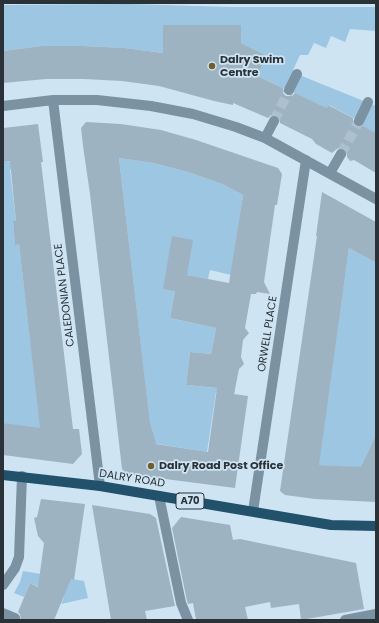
<!DOCTYPE html>
<style>
body{margin:0}
#map{position:relative;width:379px;height:623px;overflow:hidden;background:#cee4f3;font-family:Poppins,sans-serif}
canvas{display:block}
.frame{position:absolute;inset:0;border:4px solid #2a3238;pointer-events:none}
</style>
<div id="map">
<canvas width="379" height="623"></canvas>
<div class="frame"></div>
</div>
<script>
const g = document.querySelector('canvas').getContext('2d');
g.lineJoin = 'round';
function fill(path, color) { g.fillStyle = color; g.fill(path, 'evenodd'); }
const toPath = rows => new Path2D(rows.map(r => 'M' + r).join(''));
function trace(path, color, width, dash) { g.strokeStyle = color; g.lineWidth = width; g.lineCap = dash ? 'butt' : 'round'; g.setLineDash(dash || []); g.stroke(path); }
function label(font, color, halo, rows, align = 'center') {
  g.font = font + ' Poppins,sans-serif'; g.lineWidth = 3.5; g.setLineDash([]); g.textBaseline = 'middle'; g.strokeStyle = halo; g.fillStyle = color; for (const [text, x, y, turn = 0] of rows) {
    g.save(); g.translate(x, y); g.rotate((+turn || 0) * Math.PI / 180); g.textAlign = isNaN(turn) ? turn : align; if (halo) g.strokeText(text, 0, 0); g.fillText(text, 0, 0); g.restore();
  }
}
const green = toPath([
 [129,4,231,7,376,7,376,31,350,29,345,42,331,36,326,48,314,43,308,55,300,55,293,70,297,74,376,106,376,133,362,126,363,123,329,105,327,108,257,76,267,56,241,43,241,25,163,25,163,53,125,48,84,46,42,46,3,51,3,5],
 [119,158,153,163,188,172,222,184,243,195,231,275,210,270,208,279,187,275,175,291,170,318,216,328,211,354,190,352,186,385,235,390,234,394,216,392,207,452,152,443],
 [13,161,14,166,10,170,16,221,13,221,15,244,19,244,41,431,3,423,3,162],
 [349,248,376,263,376,435,365,459,365,468,318,465],
 [23,571,84,581,88,598,61,604,64,597,30,583,24,597,14,593,20,582]
]);
const building = toPath([
 [163,25,241,25,241,43,267,56,257,76,283,88,283,93,286,96,292,96,295,93,327,108,328,105,353,118,353,122,356,127,363,126,376,133,376,173,354,160,350,161,347,157,347,151,344,148,338,148,332,153,316,144,312,139,280,123,280,118,277,115,271,115,268,118,233,103,233,105,214,101,159,86,122,81,84,79,46,79,3,83,3,51,42,46,84,46,125,48,163,53],
 [86,122,121,124,161,130,196,140,278,168,282,174,277,205,275,205,264,282,270,294,257,292,256,294,251,294,245,328,249,333,243,340,241,357,244,364,239,369,234,394,248,396,235,488,127,474,122,469,90,194,83,146,81,128],
 [119,158,153,163,188,172,222,184,243,195,229,283,187,275,193,240,172,236,163,289,175,291,170,318,216,328,211,354,190,352,186,385,217,388,208,452,156,444,150,423],
 [38,124,43,162,41,162,73,429,79,429,82,454,73,464,3,455,3,423,40,428,19,244,15,245,13,221,16,221,10,161,3,162,3,128],
 [322,192,376,222,376,263,349,248,319,465,361,467,376,435,376,502,315,499,285,495,280,491,317,236,316,236],
 [41,499,85,504,74,580,71,579,54,620,21,620,20,614,18,612,30,583,38,587,44,543,38,536,34,518,37,517],
 [92,505,150,514,156,518,175,606,145,611,147,620,111,620],
 [181,517,230,525,233,540,240,539,356,563,364,609,301,620,299,604,271,608,270,602,245,607,248,620,196,620,193,603,188,604,187,601,172,528]
]);
const minorTunnel = toPath([
 [274,121,289,90],
 [341,154,359,121]
]);
const minor = toPath([
 [289,90,297,74],
 [53,100,100,486],
 [3,106,53,100,97,100,151,106,193,114,236,127,265,138,376,199],
 [359,121,368,102],
 [265,138,274,121],
 [330,173,341,154],
 [159,496,181,603,188,620],
 [253,511,306,160],
 [3,585,15,568,19,557,22,476],
 [3,613,15,618],
 [345,620,376,614]
]);
const major = toPath([
 [3,475,100,486,331,525,376,526]
]);
const markers = [
 [212,66,4,"#725e2d"],
 [151,466,4,"#725e2d"]
];
const shields = [
 [190,501,28]
];
const shieldNames = [
 ["A70",190,501]
];
const poiNames = [
 ["Dalry Swim",220,60],
 ["Centre",220,73],
 ["Dalry Road Post Office",159,466]
];
const streetNames = [
 ["CALEDONIAN PLACE",65,295,-97],
 ["ORWELL PLACE",268,334,-81],
 ["DALRY ROAD",132,479,9]
];
fill(green, '#9dc6e2');
fill(building, '#9eb3c2');
trace(minorTunnel, '#adc0ce', 10, [10, 5]);
trace(minor, '#7a92a2', 10);
trace(major, '#22516c', 10);
for (const [x, y, r, color] of markers) { const dot = new Path2D(); dot.arc(x, y, r, 0, 2 * Math.PI); g.fillStyle = color; g.fill(dot); trace(dot, '#cee4f3', 1.5); }
for (const [x, y, w] of shields) { const box = new Path2D(); box.roundRect(x - w / 2, y - 8, w, 16, 3); g.fillStyle = '#cee4f3'; g.fill(box); trace(box, '#2a3238', 1); }
label('bold 10px', '#2a3238', null, shieldNames);
label('bold 11px', '#2a3238', '#cee4f3', poiNames, 'left');
label('11px', '#2a3238', '#cee4f3', streetNames);
</script>
